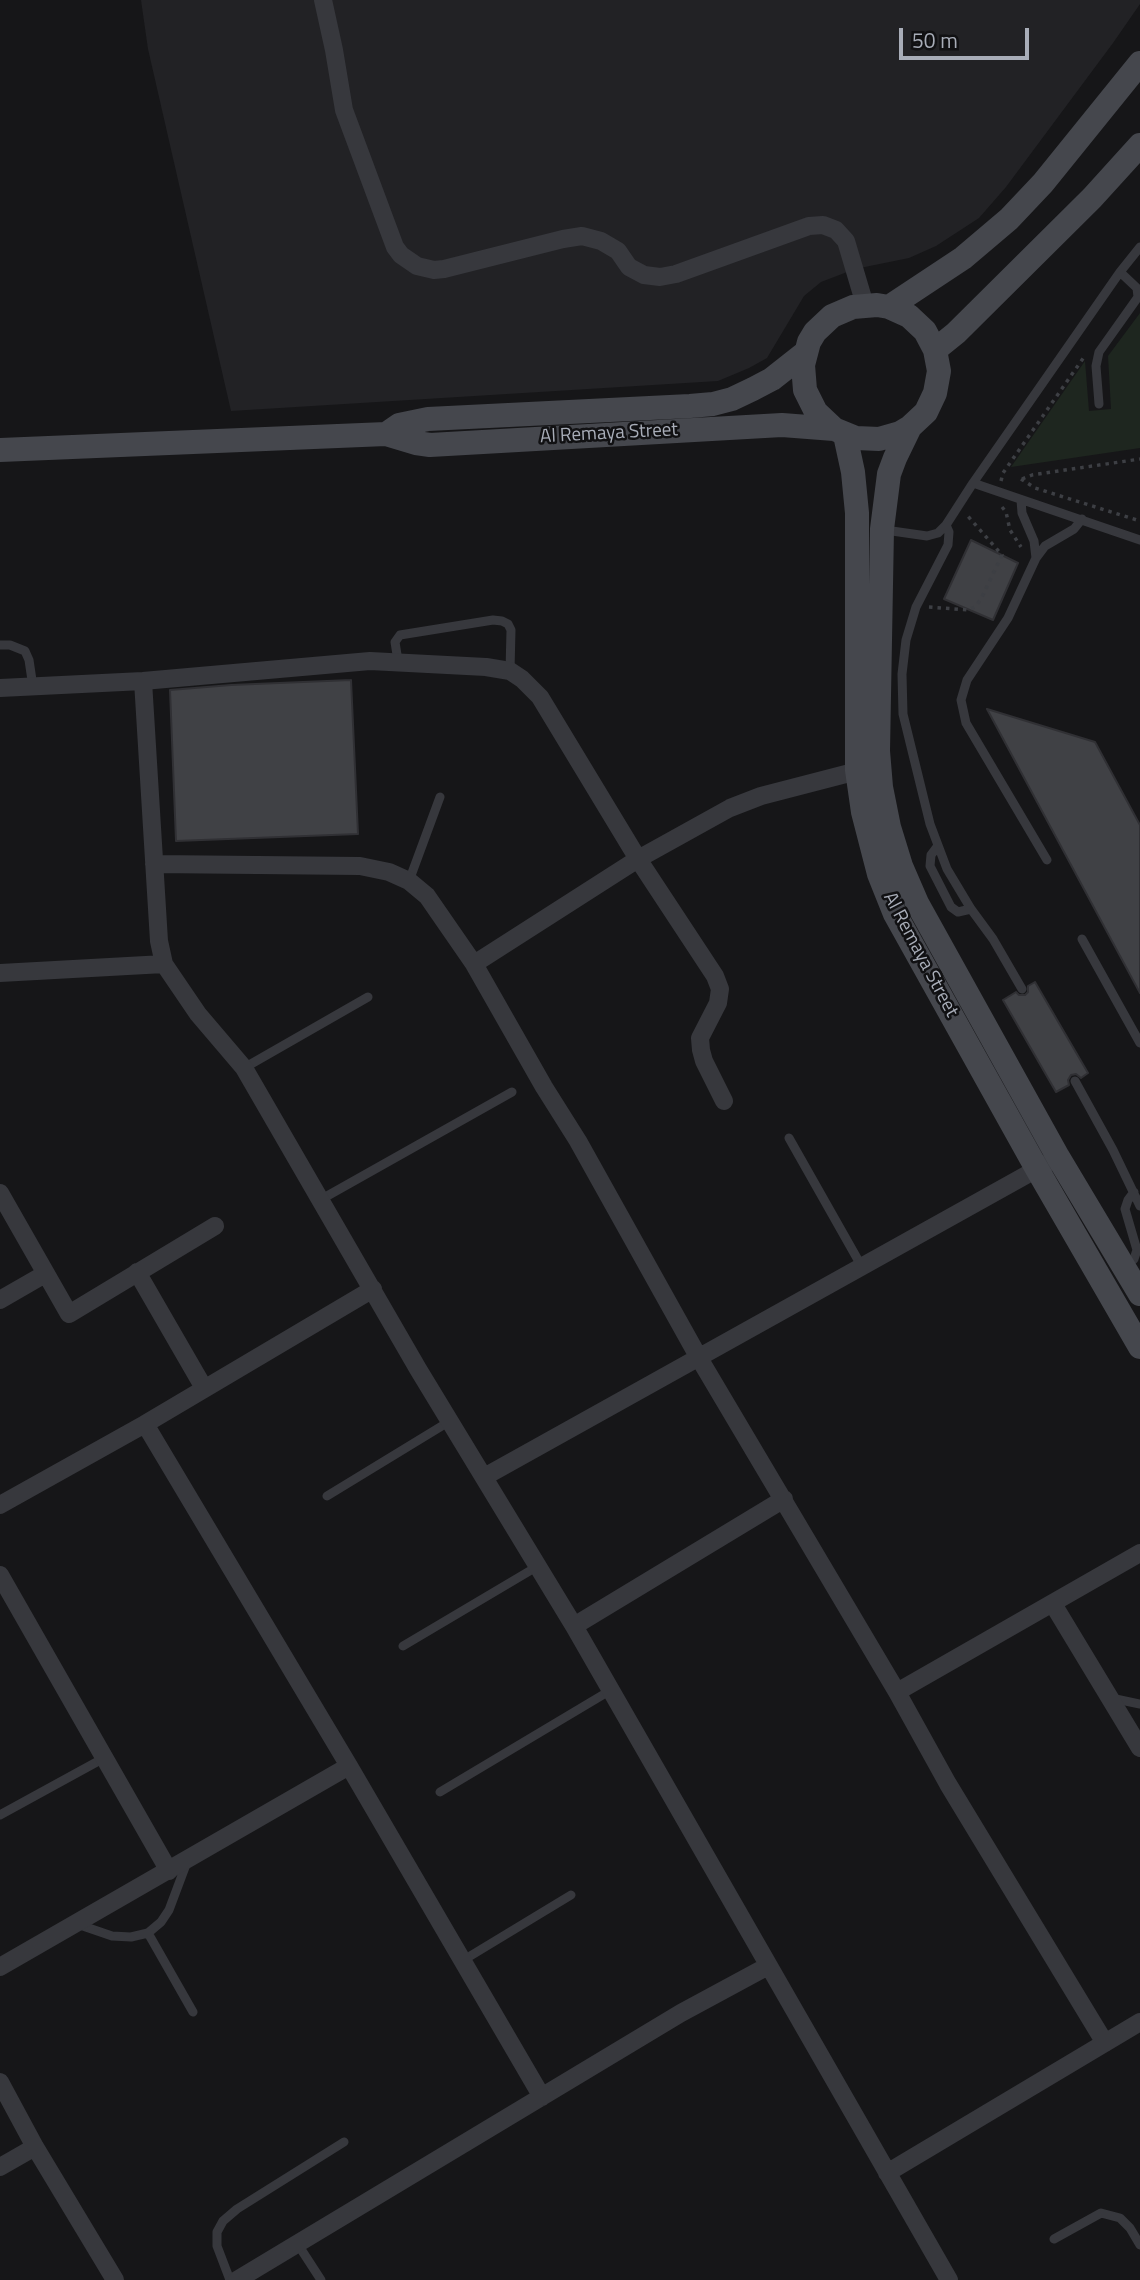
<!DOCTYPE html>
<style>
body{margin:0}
#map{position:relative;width:1140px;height:2280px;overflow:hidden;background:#161618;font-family:"Titillium Web",sans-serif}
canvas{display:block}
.scale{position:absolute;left:899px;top:28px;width:130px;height:32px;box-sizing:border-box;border:4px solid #a8adb8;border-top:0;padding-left:9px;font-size:21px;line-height:24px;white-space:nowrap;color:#a8adb8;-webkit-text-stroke:5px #111113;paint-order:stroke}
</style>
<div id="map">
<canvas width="1140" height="2280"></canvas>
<div class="scale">50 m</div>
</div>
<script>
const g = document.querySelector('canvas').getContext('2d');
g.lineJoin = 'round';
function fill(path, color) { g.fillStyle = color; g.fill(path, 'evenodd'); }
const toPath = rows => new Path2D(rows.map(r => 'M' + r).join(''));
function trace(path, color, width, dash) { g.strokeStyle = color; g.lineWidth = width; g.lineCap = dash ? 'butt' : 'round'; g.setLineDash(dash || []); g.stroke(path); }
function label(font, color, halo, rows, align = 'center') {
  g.font = font + ' "Titillium Web",sans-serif'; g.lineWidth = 5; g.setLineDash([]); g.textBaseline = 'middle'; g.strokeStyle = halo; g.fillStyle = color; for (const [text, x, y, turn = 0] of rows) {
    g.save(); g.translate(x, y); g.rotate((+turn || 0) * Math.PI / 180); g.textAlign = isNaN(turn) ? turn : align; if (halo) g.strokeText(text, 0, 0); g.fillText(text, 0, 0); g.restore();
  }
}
const built = toPath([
 [141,0,1140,0,1140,4,1113,43,1006,187,979,218,936,246,909,258,855,269,821,282,804,296,767,358,749,368,718,381,231,411,148,49]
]);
const green = toPath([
 [1140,313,1140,448,1011,467,1085,361,1089,411,1111,409,1108,356]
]);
const building = toPath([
 [971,540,1018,563,993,620,944,599,971,540],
 [351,680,358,834,176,841,170,690,231,685,351,680],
 [987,709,1095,742,1140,825,1140,993,987,709],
 [1035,982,1088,1073,1081,1078,1076,1074,1071,1075,1068,1080,1069,1085,1056,1092,1003,1000,1016,992,1019,995,1025,995,1028,992,1028,986,1035,982]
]);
const path = toPath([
 [1021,479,1035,488,1140,521],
 [1022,479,1032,475,1140,459],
 [1001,481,1003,473,1084,357],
 [1002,507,1006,512,1010,530,1021,547],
 [929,607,968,610,975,607,981,599,1002,555,966,514]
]);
const lane = toPath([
 [1099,404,1096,366,1099,352,1138,297,1137,288,1120,272],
 [973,483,1140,540],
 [1021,500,1022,513,1034,541,1036,558],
 [946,525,949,532,948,545,916,607,906,640,902,674,903,714,930,824,947,869,971,909,993,939,1022,989],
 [885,530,927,536,938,533,946,525,973,483,1120,272,1140,247],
 [0,645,10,645,25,651,29,660,33,687],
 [398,661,395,642,400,635,493,620,502,621,508,624,511,630,510,671],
 [937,847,931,855,930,866,951,907,958,912,971,909],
 [1047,860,966,723,961,700,967,680,1008,618,1036,558,1045,546,1074,529,1082,519],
 [409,881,440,797],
 [1082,939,1140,1043],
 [244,1068,368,997],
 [1075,1081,1113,1150,1140,1206],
 [789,1138,862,1267],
 [320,1200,512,1092],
 [1126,1266,1134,1259,1137,1250,1125,1209,1128,1200,1134,1192],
 [327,1496,450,1421],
 [403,1646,538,1566],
 [1111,1698,1140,1704],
 [440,1792,611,1690],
 [0,1815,104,1758],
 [77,1924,112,1936,131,1937,148,1933,161,1922,169,1910,187,1862],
 [148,1933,193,2012],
 [462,1961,571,1895],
 [1054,2239,1101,2213,1120,2218,1130,2228,1140,2245],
 [297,2243,321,2280],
 [230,2280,217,2246,217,2232,223,2221,237,2209,344,2142]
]);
const street = toPath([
 [323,0,334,50,344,110,395,247,401,255,417,266,434,270,444,269,563,239,582,236,601,241,618,251,629,267,644,275,660,277,676,274,809,226,823,225,836,230,846,241,865,305],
 [143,681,159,941,164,964,198,1014,244,1068,418,1369,574,1626,949,2280],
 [0,688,143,681,370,661,486,667,510,671,522,679,540,697,638,859,715,976,720,989,718,1003,700,1038,701,1050,704,1061,724,1101],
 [154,864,360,866,389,872,409,881,427,896,474,964,544,1087,578,1141,699,1358,897,1692,948,1784,1105,2043],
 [474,964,638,859,730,808,761,796,869,768],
 [0,973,164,964],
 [0,1193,69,1314,215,1226],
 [137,1272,204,1388],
 [0,1300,45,1274],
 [145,1424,349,1766,542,2097],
 [484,1477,1046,1164],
 [0,1505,145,1424,373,1289],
 [0,1575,169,1871],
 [1053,1604,1140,1748],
 [574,1626,784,1499],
 [897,1692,1140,1553],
 [0,1967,349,1766],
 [0,2082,35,2147,115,2280],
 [0,2167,35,2147],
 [887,2173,1140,2022],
 [237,2280,681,2013,768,1966]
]);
const secondary = toPath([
 [889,307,963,258,1009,219,1043,183,1140,63],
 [935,350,956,333,1092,198,1140,145],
 [910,427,895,458,889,474,882,529,878,751,881,787,889,827,901,866,917,903,1058,1157,1140,1294],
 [386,434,399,425,428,419,690,406,713,404,732,399,753,389,772,379,805,353],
 [845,435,853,472,857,513,857,770,863,812,879,874,895,914,1037,1169,1140,1347],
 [0,450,386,434,416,443,430,445,782,425,834,429,856,438,879,439,900,433,910,427,926,412,935,393,939,371,935,350,925,331,909,316,889,307,877,305,853,307,832,316,815,332,809,342,803,365,805,390,816,412,834,429]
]);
const streetNames = [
 ["Al Remaya Street",609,434,-3],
 ["Al Remaya Street",920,955,62]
];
fill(built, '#222225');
fill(green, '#1e261f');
fill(building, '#404145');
trace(building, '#303034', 2);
trace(path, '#3d3f44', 3.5, [3.5, 5]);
trace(lane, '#37383d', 9);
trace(street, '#37383d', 18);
trace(secondary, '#45474d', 24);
label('19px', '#a8adb8', '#111113', streetNames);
</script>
